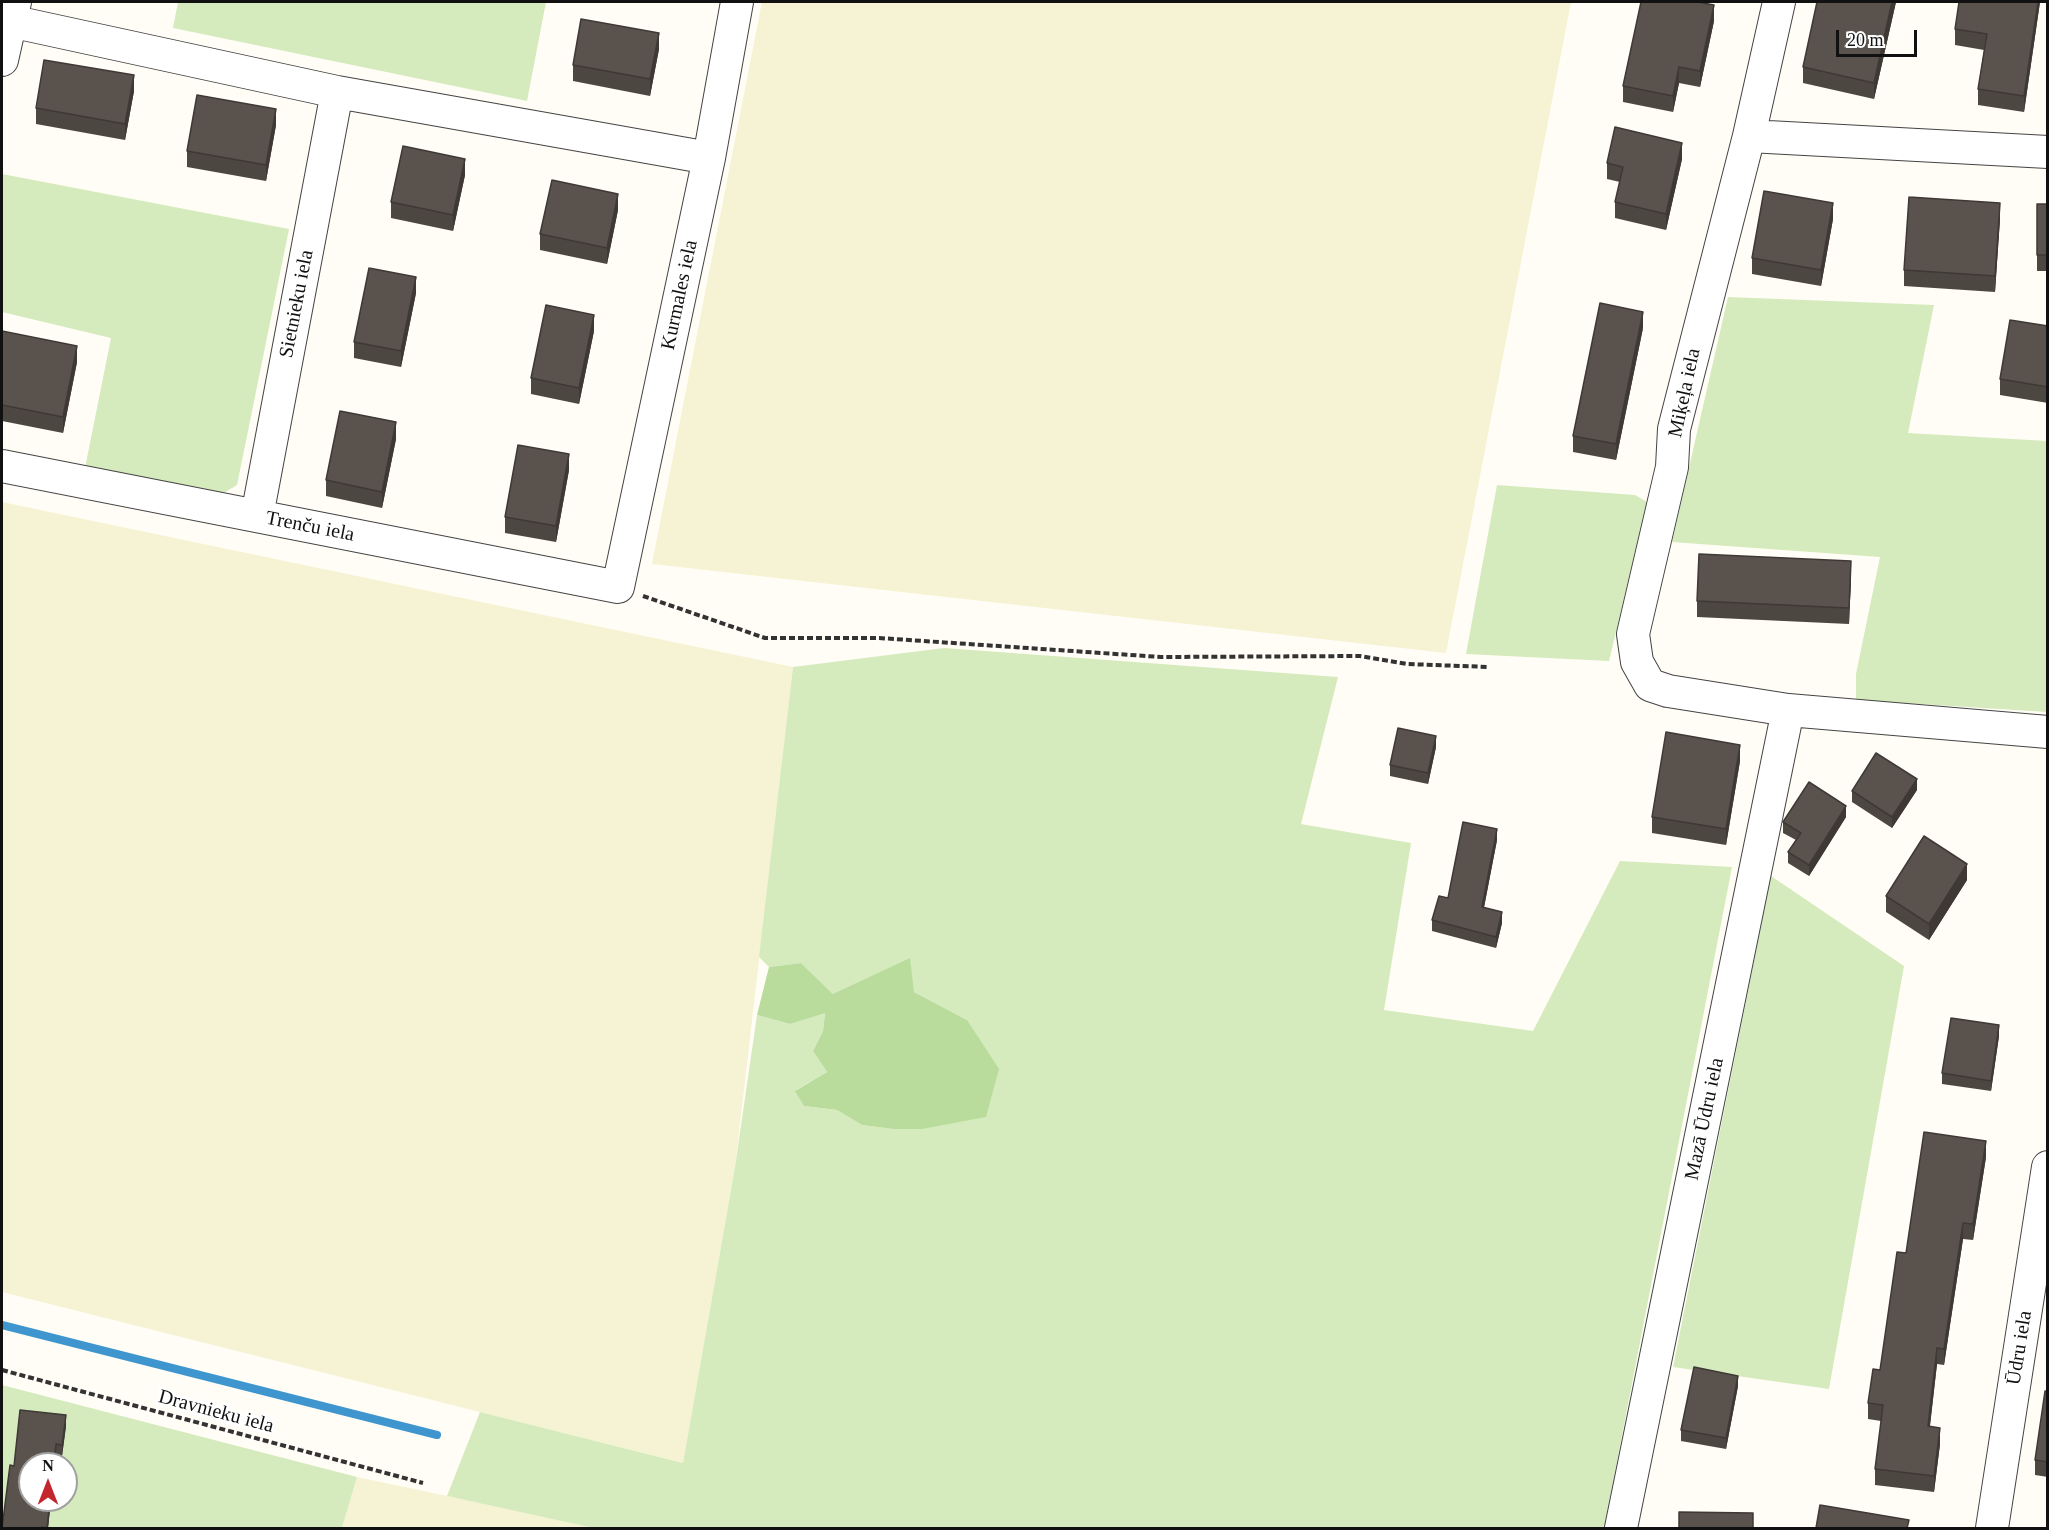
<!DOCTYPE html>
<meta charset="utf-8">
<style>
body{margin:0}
#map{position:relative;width:2049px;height:1530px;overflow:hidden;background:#fffdf5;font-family:Georgia,serif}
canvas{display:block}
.frame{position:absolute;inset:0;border:3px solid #111;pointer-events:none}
.north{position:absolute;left:18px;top:1452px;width:60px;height:60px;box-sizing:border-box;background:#fff;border:2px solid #a0a0a0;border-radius:50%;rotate:0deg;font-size:16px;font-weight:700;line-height:24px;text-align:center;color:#111}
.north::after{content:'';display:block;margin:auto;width:21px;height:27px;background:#c4262e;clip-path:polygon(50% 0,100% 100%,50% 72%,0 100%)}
.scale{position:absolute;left:1836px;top:30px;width:81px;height:27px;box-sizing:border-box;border:3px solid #111;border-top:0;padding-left:8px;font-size:18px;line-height:21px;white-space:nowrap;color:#111;-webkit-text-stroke:4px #fff;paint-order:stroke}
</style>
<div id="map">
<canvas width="2049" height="1530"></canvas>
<div class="frame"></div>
<div class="north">N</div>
<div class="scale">20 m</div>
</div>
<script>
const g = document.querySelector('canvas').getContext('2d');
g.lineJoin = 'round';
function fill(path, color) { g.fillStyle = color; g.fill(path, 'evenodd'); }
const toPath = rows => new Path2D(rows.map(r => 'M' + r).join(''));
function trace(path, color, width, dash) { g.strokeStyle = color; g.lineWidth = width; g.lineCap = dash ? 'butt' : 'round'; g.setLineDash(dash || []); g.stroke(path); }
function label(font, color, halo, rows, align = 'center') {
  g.font = font + ' Georgia,serif'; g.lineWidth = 6; g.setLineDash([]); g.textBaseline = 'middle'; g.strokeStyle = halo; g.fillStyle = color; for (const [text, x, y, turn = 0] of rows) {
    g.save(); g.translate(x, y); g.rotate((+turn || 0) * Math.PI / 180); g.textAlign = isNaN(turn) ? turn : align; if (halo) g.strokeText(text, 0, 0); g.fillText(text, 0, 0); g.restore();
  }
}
const farmland = toPath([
 [762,2,1571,2,1446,653,652,564],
 [2,502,793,667,735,1167,683,1463,2,1292],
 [357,1477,594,1527,342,1528]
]);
const green = toPath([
 [178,2,546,2,527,101,173,28],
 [2,174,289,229,237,485,222,494,85,468,111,338,2,312],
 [1728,297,1934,305,1908,433,2047,441,2047,712,1856,700,1856,674,1880,557,1672,542],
 [1497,485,1635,495,1647,502,1609,661,1466,654],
 [944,648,1338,677,1301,824,1411,843,1384,1010,1533,1031,1620,861,1732,867,1604,1528,594,1528,447,1496,480,1412,683,1463,735,1167,757,1015,790,1024,825,1012,823,1031,813,1051,827,1072,796,1090,804,1106,837,1110,862,1125,893,1129,967,1020,914,992,833,994,801,963,769,967,759,957,793,667],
 [1771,876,1904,966,1829,1389,1673,1367],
 [2,1385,357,1477,342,1528,2,1528],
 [30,1464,66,1464,66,1500,30,1500]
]);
const forest = toPath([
 [910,958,914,992,967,1020,999,1069,986,1117,922,1129,893,1129,862,1125,837,1110,804,1106,795,1091,827,1072,813,1051,823,1031,825,1013,790,1024,757,1015,769,967,801,963,833,994]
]);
const stream = toPath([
 [2,1325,437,1435]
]);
const path = toPath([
 [643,596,765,638,879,638,1161,657,1360,656,1407,664,1489,667],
 [2,1370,423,1483]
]);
const minor = toPath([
 [1779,2,1749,136,1674,429,1672,467,1633,634,1637,662,1650,685,1668,691,1788,710,2048,732],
 [10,21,337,92],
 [2,60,15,2],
 [1749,136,2048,152],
 [2,466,618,587,709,158,737,2],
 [257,516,337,92,709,158],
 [1621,1528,1788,710],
 [1992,1528,2048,1167]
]);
const wall = toPath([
 [1896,2,1874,99,1803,83,1803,67],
 [2040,2,2024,112,1978,105,1978,89,1984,50,1955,45,1955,29],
 [1714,21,1700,87,1679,83,1673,112,1623,102,1623,86],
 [659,49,650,96,573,81,573,65],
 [134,91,125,140,36,124,36,108],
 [276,125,266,181,187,167,187,151],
 [1682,159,1666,230,1615,218,1615,202,1620,182,1607,179,1607,163],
 [465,175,453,231,391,218,391,202],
 [2037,204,2048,204,2048,271,2037,271],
 [618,210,607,264,540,250,540,234],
 [1833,219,1821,286,1752,274,1752,258],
 [2000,219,1995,292,1904,286,1904,270],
 [416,293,401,367,354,358,354,342],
 [2048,326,2048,403,2000,395,2000,379],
 [1643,328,1616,460,1573,452,1573,436],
 [2,331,77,362,63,433,2,421],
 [594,331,579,404,531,394,531,378],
 [396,439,382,508,326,496,326,480],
 [569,470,556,542,505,533,505,517],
 [1851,577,1849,624,1697,617,1697,601],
 [1436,747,1428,784,1390,776,1390,765],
 [1740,761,1726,845,1652,833,1652,817],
 [1917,790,1892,828,1852,802,1852,791],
 [1846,817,1809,876,1788,863,1788,852,1796,840,1783,833,1783,822],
 [1497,840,1484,907,1502,923,1496,948,1432,931,1432,920,1448,898],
 [1967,880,1929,940,1886,912,1886,896],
 [1999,1036,1991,1091,1942,1084,1942,1073],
 [1986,1157,1973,1240,1963,1239,1944,1365,1937,1364,1930,1426,1940,1444,1934,1492,1875,1485,1875,1469,1881,1421,1868,1419,1868,1403,1880,1370,1906,1253],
 [1738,1386,1726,1449,1681,1441,1681,1430],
 [2048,1391,2048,1477,2035,1475,2035,1460],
 [66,1426,62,1456,56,1455,48,1528,2,1528,14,1466]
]);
const shadedWall = toPath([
 [1892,2,1896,2,1874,99,1874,83],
 [2038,2,2040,2,2024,112,2024,96],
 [1714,5,1714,21,1700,87,1700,71],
 [659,33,659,49,650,96,650,79],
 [1679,67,1679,83,1673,112,1673,96],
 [134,75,134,91,125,140,125,124],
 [276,109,276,125,266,181,266,165],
 [1682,143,1682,159,1666,230,1666,214],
 [465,159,465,175,453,231,453,215],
 [618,194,618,210,607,264,607,248],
 [1833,203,1833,219,1821,286,1821,270],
 [2000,203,2000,219,1995,292,1995,276],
 [416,277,416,293,401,367,401,351],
 [1643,312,1643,328,1616,460,1616,444],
 [594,315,594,331,579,404,579,388],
 [77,346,77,362,63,433,63,417],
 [396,422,396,439,382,508,382,492],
 [569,454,569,470,556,542,556,526],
 [1851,561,1851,577,1849,624,1849,608],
 [1436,736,1436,747,1428,784,1428,773],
 [1740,745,1740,761,1726,845,1726,829],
 [1917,779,1917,790,1892,828,1892,817],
 [1846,806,1846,817,1809,876,1809,865],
 [1497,829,1497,840,1482,918,1482,907],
 [1967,864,1967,880,1929,940,1929,924],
 [1502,912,1502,923,1496,948,1496,937],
 [1999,1025,1999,1036,1991,1091,1991,1081],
 [1986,1141,1986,1157,1973,1240,1973,1224],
 [1963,1223,1963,1239,1944,1365,1944,1349],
 [1937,1348,1937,1364,1928,1442,1928,1426],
 [1738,1376,1738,1386,1726,1449,1726,1438],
 [66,1415,66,1426,62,1456,62,1445],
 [1940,1428,1940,1444,1934,1492,1934,1476],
 [50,1500,51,1500,48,1528,47,1528]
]);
const building = toPath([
 [1641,2,1698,2,1714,5,1700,71,1679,67,1673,96,1623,86,1641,2],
 [1817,2,1892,2,1874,83,1803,67,1817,2],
 [1959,2,2038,2,2024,96,1978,89,1987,34,1955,29,1959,2],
 [581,19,659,33,650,79,573,65,581,19],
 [44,60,134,75,125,124,36,108,44,60],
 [197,95,276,109,266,165,187,151,197,95],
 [1615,127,1682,143,1666,214,1615,202,1623,167,1607,163,1615,127],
 [403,146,465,159,453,215,391,202,403,146],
 [552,180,618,194,607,248,540,234,552,180],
 [1764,191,1833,203,1821,270,1752,258,1764,191],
 [1909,197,2000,203,1995,276,1904,270,1909,197],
 [2037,204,2048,204,2048,255,2037,255,2037,204],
 [369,268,416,277,401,351,354,342,369,268],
 [1600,303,1643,312,1616,444,1573,436,1600,303],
 [546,305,594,315,579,388,531,378,546,305],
 [2010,320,2048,326,2048,387,2000,379,2010,320],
 [2,331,77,346,63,417,2,405,2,331],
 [340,411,396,422,382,492,326,480,340,411],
 [518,445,569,454,556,526,505,517,518,445],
 [1699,554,1851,561,1849,608,1697,601,1699,554],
 [1398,728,1436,736,1428,773,1390,765,1398,728],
 [1666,732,1740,745,1726,829,1652,817,1666,732],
 [1876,753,1917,779,1892,817,1852,791,1876,753],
 [1809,782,1846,806,1809,865,1788,852,1801,833,1783,822,1809,782],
 [1463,822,1497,829,1482,907,1502,912,1496,937,1432,920,1439,896,1448,898,1463,822],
 [1924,836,1967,864,1929,924,1886,896,1924,836],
 [1951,1018,1999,1025,1991,1081,1942,1073,1951,1018],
 [1924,1132,1986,1141,1973,1224,1963,1223,1944,1349,1937,1348,1928,1426,1940,1428,1934,1476,1875,1469,1883,1405,1868,1403,1873,1369,1880,1370,1897,1252,1906,1253,1924,1132],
 [1694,1367,1738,1376,1726,1438,1681,1430,1694,1367],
 [2045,1391,2048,1391,2048,1462,2035,1460,2045,1391],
 [20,1410,66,1415,62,1445,56,1444,54,1464,30,1464,30,1500,50,1500,47,1528,42,1527,42,1528,2,1528,10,1465,14,1466,20,1410],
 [1820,1505,1909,1520,1907,1528,1816,1528,1820,1505],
 [1679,1512,1753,1513,1753,1528,1679,1528,1679,1512]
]);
const streetNames = [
 ["Kurmales iela",680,295,-78],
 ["Sietnieku iela",297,304,-79],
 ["Miķeļa iela",1685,393,-78],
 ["Trenču iela",310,527,11],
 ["Mazā Ūdru iela",1705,1119,-78],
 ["Ūdru iela",2020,1348,-81],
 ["Dravnieku iela",216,1412,15]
];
fill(farmland, '#f6f3d4');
fill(green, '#d5ebbd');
fill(forest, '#b9dc9c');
trace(stream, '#3f96cf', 8);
trace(minor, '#444', 34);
trace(path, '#333', 4, [6, 3]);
trace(minor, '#fff', 32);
fill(wall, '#4d4742');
fill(shadedWall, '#3f3936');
fill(building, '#5a524d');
trace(building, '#3f3936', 1.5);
label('20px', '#111', '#fff', streetNames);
</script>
